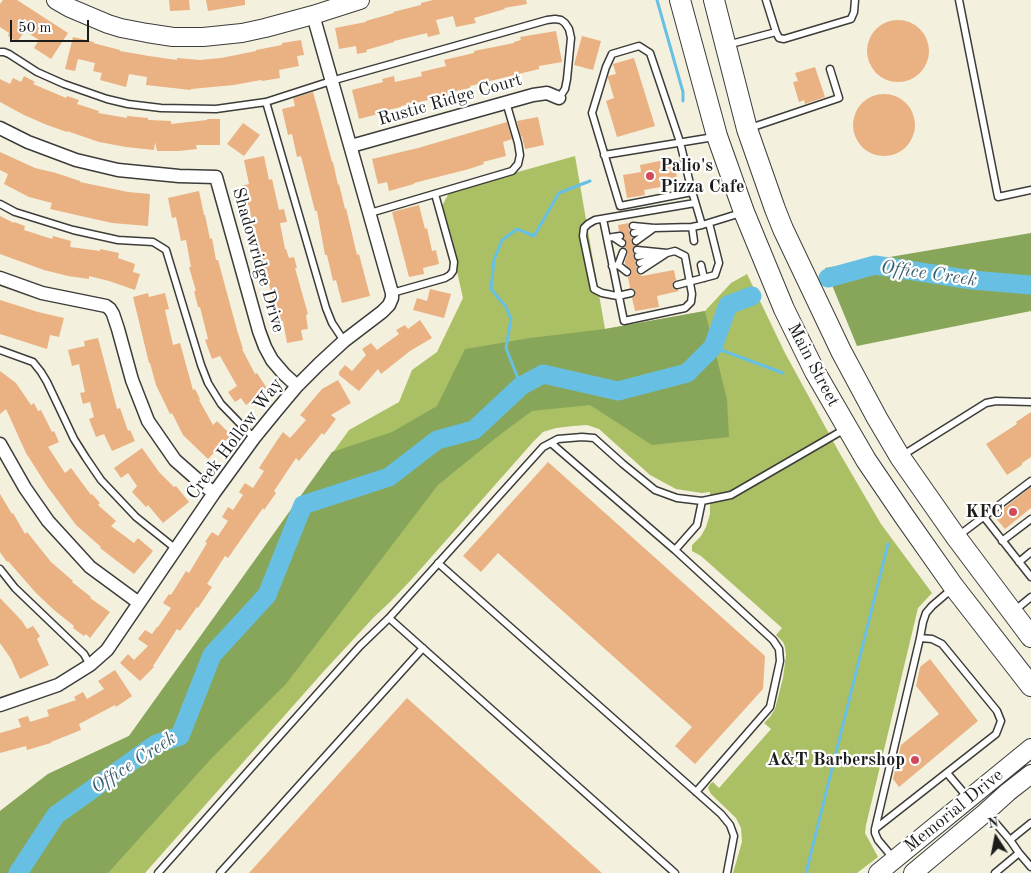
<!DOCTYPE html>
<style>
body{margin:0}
#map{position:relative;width:1031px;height:873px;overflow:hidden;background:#f3f0de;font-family:"Old Standard TT",serif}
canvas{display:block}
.north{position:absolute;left:971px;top:813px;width:50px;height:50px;-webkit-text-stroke:4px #fff;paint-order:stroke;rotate:349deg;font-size:14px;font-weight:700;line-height:20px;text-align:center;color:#1c1c1c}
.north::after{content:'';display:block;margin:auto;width:18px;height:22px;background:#1c1c1c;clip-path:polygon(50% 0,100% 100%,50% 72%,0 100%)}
.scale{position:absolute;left:10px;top:20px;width:79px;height:22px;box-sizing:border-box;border:2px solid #1c1c1c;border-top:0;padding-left:6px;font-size:15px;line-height:18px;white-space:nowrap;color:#1c1c1c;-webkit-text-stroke:4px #fff;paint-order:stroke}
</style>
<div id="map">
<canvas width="1031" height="873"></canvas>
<div class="north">N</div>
<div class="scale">50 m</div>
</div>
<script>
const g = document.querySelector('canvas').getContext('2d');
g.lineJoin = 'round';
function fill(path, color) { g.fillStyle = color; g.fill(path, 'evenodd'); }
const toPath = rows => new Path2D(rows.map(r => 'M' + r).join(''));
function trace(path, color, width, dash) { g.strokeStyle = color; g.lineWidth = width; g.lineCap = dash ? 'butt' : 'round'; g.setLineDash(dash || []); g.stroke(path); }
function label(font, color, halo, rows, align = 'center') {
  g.font = font + ' "Old Standard TT",serif'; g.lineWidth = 4.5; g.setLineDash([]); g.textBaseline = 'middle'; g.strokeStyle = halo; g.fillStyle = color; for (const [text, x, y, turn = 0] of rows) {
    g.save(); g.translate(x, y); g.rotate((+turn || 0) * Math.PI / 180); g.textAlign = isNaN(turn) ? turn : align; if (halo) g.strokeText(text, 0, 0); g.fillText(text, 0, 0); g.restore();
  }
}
const green = toPath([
 [575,156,605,329,705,311,731,283,747,274,785,353,839,452,881,524,932,593,918,608,866,825,865,833,878,857,857,873,733,873,742,842,741,828,736,818,711,794,708,788,710,784,713,782,719,788,771,729,764,723,770,717,775,709,783,678,786,655,785,647,783,642,776,635,782,628,701,556,692,551,692,545,701,536,706,527,710,514,710,492,702,493,676,489,650,475,599,429,587,425,573,426,556,428,543,432,533,442,411,580,390,602,374,617,324,671,145,873,0,873,0,811,48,774,129,736,349,430,399,402,412,370,437,352,463,298,442,206,450,191]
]);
const forest = toPath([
 [1031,233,1031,311,857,346,825,268],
 [705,311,727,399,729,437,652,445,590,405,532,411,497,437,438,485,286,684,210,760,108,873,0,873,0,811,48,774,129,736,332,452,392,432,437,406,465,349,530,338,605,329]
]);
const stream = toPath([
 [657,0,683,92,683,101],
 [713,347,783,373],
 [521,386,506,348,511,319,506,307,491,289,494,260,502,240,517,229,534,236,559,193,590,181],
 [806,873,888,544]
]);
const river = toPath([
 [828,278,875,265,972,280,1031,285],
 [18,873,56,815,156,744,180,736,212,655,267,595,303,505,389,477,437,440,474,430,521,386,543,374,618,391,687,373,713,347,728,305,752,296]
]);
const building = toPath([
 [3,0,17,0,68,33,51,59,34,48,39,40,25,31,17,42,8,36,9,33,0,27,0,4],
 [169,0,189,0,190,10,170,11],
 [206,0,245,0,245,5,208,11],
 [433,0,526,0,527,4,504,8,505,9,474,18,476,23,456,27,453,16,436,20,440,34,428,37,427,33,394,41,394,42,366,50,367,52,357,54,356,46,339,49,335,28,366,22,366,21,394,13,393,12,421,5,421,3],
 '867 51a31 31 0 1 1 62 0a31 31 0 1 1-62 0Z',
 [556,31,562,62,539,66,539,69,470,86,470,88,447,93,448,95,424,101,401,106,401,107,378,112,378,114,359,119,352,90,383,82,382,79,394,76,395,82,422,76,421,72,446,66,444,60,474,53,474,51,514,43,514,42,521,40,520,37],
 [582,36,601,41,593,70,574,65],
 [73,37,94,42,93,43,120,50,120,51,149,56,177,60,177,58,200,60,221,58,256,51,256,50,282,45,282,43,301,40,304,55,297,56,299,66,279,70,280,78,262,81,261,80,234,85,191,89,191,90,146,85,147,77,129,74,126,87,100,80,102,73,93,71,95,63,78,59,75,71,65,69],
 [634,58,655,126,617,137,606,101,614,98,608,78,608,76,616,74,613,64],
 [815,67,825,97,805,104,804,100,799,102,793,82,798,81,795,73],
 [24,76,35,82,33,84,66,98,67,96,79,100,77,104,99,111,98,113,127,118,127,116,148,118,148,120,171,121,171,124,207,120,207,119,220,119,220,145,196,145,197,149,179,151,157,151,155,142,154,150,126,147,99,142,67,131,67,132,47,125,24,115,0,102,0,79,10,84,13,78,21,82],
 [313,92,332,162,333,162,338,185,339,184,345,209,346,208,357,255,359,254,370,296,342,303,336,280,333,281,327,255,325,255,317,211,315,211,301,156,297,157,292,134,288,135,282,109,295,106,293,98],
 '853 125a31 31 0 1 1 62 0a31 31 0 1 1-62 0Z',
 [538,117,544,145,525,149,522,136,521,137,517,121],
 [507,122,512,139,503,142,506,156,483,162,484,164,469,169,414,183,414,184,389,191,387,182,378,184,372,159,418,148],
 [243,123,260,135,244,156,227,144],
 [0,152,35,168,56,173,80,181,80,182,128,192,150,194,148,226,112,223,50,209,52,203,29,197,4,184,8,174,0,170],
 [264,156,269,180,272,179,279,210,284,209,287,222,280,223,285,249,286,249,289,258,294,257,297,268,295,268,308,314,306,315,308,329,301,330,303,340,287,343,283,321,280,321,274,298,273,299,260,252,255,228,253,228,249,205,246,206,241,186,249,184,244,160],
 [674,158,678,184,644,190,645,195,627,198,623,175,641,172,640,165],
 [199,191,204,215,205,215,210,239,212,238,216,260,218,260,237,330,243,349,242,349,255,374,257,373,268,390,246,405,241,398,235,402,228,392,237,386,220,356,212,359,205,340,208,339,200,307,198,307,194,291,196,291,189,267,191,267,186,240,181,241,176,217,172,218,168,198],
 [419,205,425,229,427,228,432,251,436,250,439,264,423,268,424,274,409,277,392,212],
 [0,216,14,223,14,222,25,226,24,230,52,239,53,236,71,241,70,247,100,251,100,249,119,253,118,258,135,264,133,272,140,274,135,290,109,281,89,276,89,279,68,276,44,270,0,254],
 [629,223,628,228,630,230,629,235,632,238,631,242,635,246,632,250,634,254,633,257,636,260,635,264,637,267,636,270,637,273,642,276,674,270,676,280,673,282,672,286,674,289,678,290,679,291,657,296,659,307,635,311,632,298,635,296,636,292,634,289,630,288,628,277,631,275,632,271,625,264,625,261,628,253,627,249,624,247,627,243,624,238,624,233,619,231,618,225],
 [430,289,451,294,444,318,413,310,417,298,427,301],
 [148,293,149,297,165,293,169,309,165,310,173,345,180,343,193,390,195,389,200,399,199,400,213,425,217,421,231,435,208,459,183,435,172,413,170,414,156,385,150,363,149,363,133,297],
 [0,300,38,312,64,318,59,337,50,335,47,349,0,334],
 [420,320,432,338,410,351,381,374,378,369,359,391,339,375,339,372,345,365,352,371,366,355,362,349,371,343,377,350,399,334,396,330,405,325,408,329],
 [98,338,117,409,120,408,128,431,130,430,135,441,112,451,104,434,96,437,89,419,94,417,90,402,83,404,80,393,85,392,79,364,72,366,68,350,85,346,84,341],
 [0,371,16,383,31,405,34,403,38,411,41,410,52,432,54,431,59,442,48,447,65,473,71,468,91,495,92,494,100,503,98,505,116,521,111,526,134,543,138,538,153,551,134,574,100,548,101,547,76,525,47,486,26,453,6,409,0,414],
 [338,380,351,403,331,415,336,419,324,435,322,433,299,461,296,458,274,491,276,493,264,510,263,508,228,558,225,556,207,584,212,587,198,608,197,607,180,631,177,629,153,666,154,667,140,681,120,663,128,654,134,660,148,646,138,639,145,630,152,634,157,627,158,627,171,608,163,603,169,594,171,595,186,571,189,573,207,543,205,542,212,532,218,536,228,521,222,517,228,507,233,510,243,495,239,492,245,483,253,488,264,471,259,468,276,442,283,432,290,438,306,420,300,415,322,389],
 [1031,412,1031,457,1022,463,1022,465,1007,475,986,444,1017,424,1016,422],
 [142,448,159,472,174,487,176,486,189,502,163,523,148,505,146,507,132,492,137,486,128,473,121,478,114,468],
 [548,462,765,656,763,689,695,764,675,746,692,727,498,553,481,572,463,556],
 [1031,487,1031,508,1005,529,994,516],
 [0,494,12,514,13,513,25,534,27,532,51,562,73,581,72,582,91,597,90,598,110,612,90,638,86,634,84,636,73,628,74,626,54,610,36,593,8,561,7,562,0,552],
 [0,598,22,621,27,629,33,626,40,636,37,639,49,665,20,679,11,659,0,643],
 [930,659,978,721,899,787,893,779,901,745,939,714,916,686,920,667],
 [115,670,132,696,116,707,115,705,79,724,81,730,51,742,51,743,27,750,26,746,0,753,0,733,21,727,18,719,28,716,30,722,49,716,47,710,76,700,74,697,83,692,87,699,104,689,98,681],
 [407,698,602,873,249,873]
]);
const lane = toPath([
 [959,0,998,197,1031,190],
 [776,32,779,38,784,39,851,19,854,12,855,0],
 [727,45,776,32,766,0],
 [0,52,4,52,9,54,37,72,64,84,107,99,128,104,161,108,216,109,266,102,331,81,547,20,555,19,561,20,565,23,569,29,571,38,567,79,565,89,559,98],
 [266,102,326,308,332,323,344,341],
 [750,128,839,98,830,69],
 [604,155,714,137],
 [692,192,620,206,592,113,606,67,612,54,639,46,650,53,680,142,692,192,694,198,702,225,741,213],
 [0,204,15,212,73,230,118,240,153,242,166,250,201,365,208,383,221,404,254,438],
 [370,213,512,171,518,164,520,155,518,143,506,102],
 [603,219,624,321,685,308,691,302,692,294,685,256,675,251,667,253,641,270],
 [633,226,654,228,692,227,702,225],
 [692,227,694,241],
 [634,233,648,230],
 [613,237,622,243],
 [607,238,620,236],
 [636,241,654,228],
 [637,250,667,253],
 [638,256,651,254],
 [640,263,656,257],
 [618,265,623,252],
 [701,265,704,278],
 [612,266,618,265,627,272],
 [677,285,715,275,719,263,709,223],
 [392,293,445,278,450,275,453,271,454,262,435,194],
 [631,293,618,296,612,295,602,293,594,289,583,236,584,228,588,224,595,220,695,203],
 [0,350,33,362,41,372,47,382,74,439,86,458,101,480,136,517,176,549],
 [551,443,675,550,773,640,779,649,780,661,770,707,696,792],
 [903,455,986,403,996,401,1031,402],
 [984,517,1031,577],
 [958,536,1031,481],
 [1002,541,1031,519],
 [675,550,697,525,702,501],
 [1019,562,1031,552],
 [438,563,721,814,730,825,734,836,727,873],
 [0,569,15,588,84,654,90,665],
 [1014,611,1031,597],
 [947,773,969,799],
 [987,813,1010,840,1019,853,1031,867],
 [875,829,996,734,1001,721,997,711,942,644,932,639,920,638],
 [1010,840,1031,823],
 [894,859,878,840,875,833,875,829,920,638,923,622,926,613,932,606,953,588],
 [158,873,259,759,360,646,389,618],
 [220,873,423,648],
 [675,873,389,618,543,447,558,439,582,437,594,438,623,464,655,490,677,498,702,501,731,495,845,429],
 [995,873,1019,853]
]);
const street = toPath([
 [0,128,28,142,76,160,118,170,179,176,216,177,259,331,265,347,272,360,284,374,297,386],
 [351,146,533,95,547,93,559,98],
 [0,278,42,293,106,306,110,309,113,314,118,329,132,380,148,421,175,460,200,482,214,493],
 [0,444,25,488,48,521,90,567,139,603],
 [0,705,58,685,90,665,107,650,214,493,254,438,276,411,297,386,319,364,344,341,382,312,389,305,392,298,392,293,313,15]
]);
const secondary = toPath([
 [56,0,70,8,108,24,121,28,147,33,173,37,203,37,242,33,265,28,313,15,360,0],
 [878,873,1031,748],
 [913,873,986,812,1008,792,1031,774]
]);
const primary = toPath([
 [680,0,717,136,744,212,784,309,815,372,866,460,904,516,954,587,1031,686],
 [714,0,747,129,775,209,783,229,841,351,877,418,900,457,956,537,1031,637]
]);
const markers = [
 [650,176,5,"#d1495b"],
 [1013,512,5,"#d1495b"],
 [915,760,5,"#d1495b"]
];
const streetNames = [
 ["Rustic Ridge Court",450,100,-16],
 ["Shadowridge Drive",258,260,74],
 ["Main Street",813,365,62],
 ["Creek Hollow Way",235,439,-53],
 ["Memorial Drive",954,811,-39]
];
const poiNames = [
 ["Palio's",660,166,"left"],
 ["Pizza Cafe",660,187,"left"],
 ["KFC",1003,512],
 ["A&T Barbershop",905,760]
];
const waterNames = [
 ["Office Creek",929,274,8],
 ["Office Creek",134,763,-33]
];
fill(green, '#abc065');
fill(forest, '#88a65a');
trace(stream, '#67c0e4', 3);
trace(river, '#67c0e4', 19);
fill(building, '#eab182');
trace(lane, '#3c3c39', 9);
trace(street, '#3c3c39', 15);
trace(secondary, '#3c3c39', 20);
trace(primary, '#3c3c39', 22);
trace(lane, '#fff', 6);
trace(street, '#fff', 12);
trace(secondary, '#fff', 18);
trace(primary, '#fff', 20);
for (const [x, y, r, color] of markers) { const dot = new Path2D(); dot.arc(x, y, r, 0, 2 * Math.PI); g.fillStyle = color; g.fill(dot); trace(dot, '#fff', 2); }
label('18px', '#1c1c1c', '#fff', streetNames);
label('bold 18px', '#1c1c1c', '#fff', poiNames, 'right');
label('italic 19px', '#3a5e6c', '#fff', waterNames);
</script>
